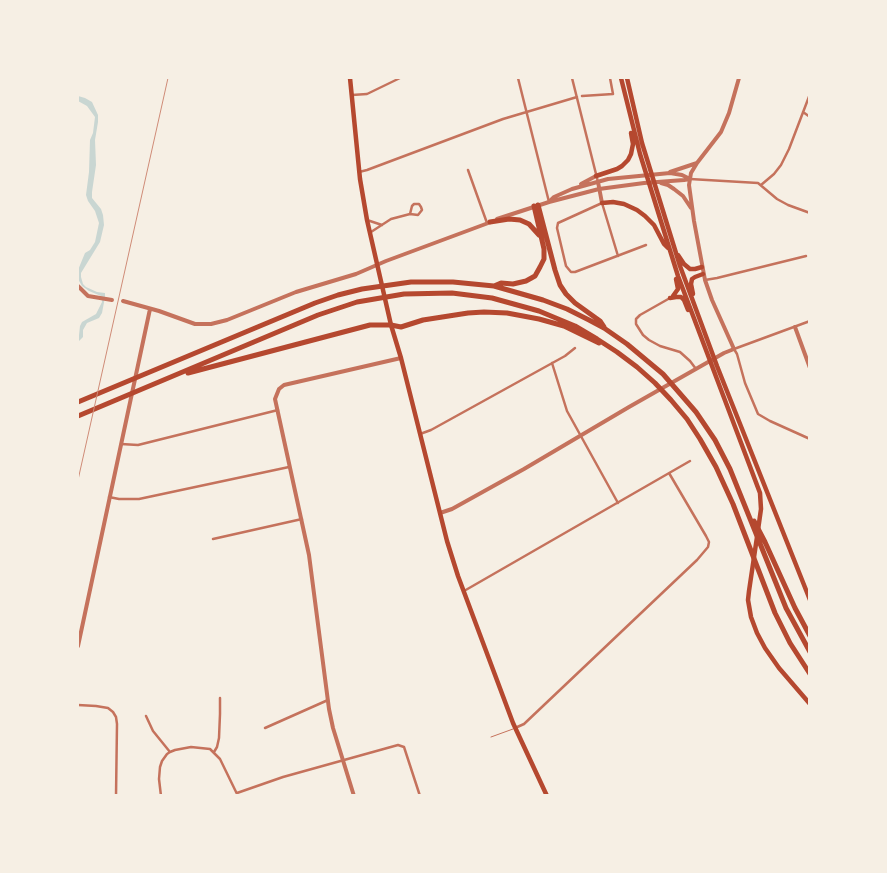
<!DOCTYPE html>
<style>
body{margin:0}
#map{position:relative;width:887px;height:873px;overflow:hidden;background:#f6efe4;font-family:"Libre Baskerville",serif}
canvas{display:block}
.frame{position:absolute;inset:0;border:79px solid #f6efe4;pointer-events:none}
</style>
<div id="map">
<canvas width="887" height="873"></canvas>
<div class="frame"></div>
</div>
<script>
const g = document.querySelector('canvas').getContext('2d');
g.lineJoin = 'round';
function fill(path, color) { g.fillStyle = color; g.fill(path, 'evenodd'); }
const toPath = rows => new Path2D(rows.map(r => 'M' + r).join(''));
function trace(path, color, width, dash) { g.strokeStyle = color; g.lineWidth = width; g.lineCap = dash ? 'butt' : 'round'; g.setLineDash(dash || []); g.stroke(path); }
const water = toPath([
 [78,96,85,98,92,102,98,115,98,122,95,140,96,165,92,192,92,198,101,209,103,215,104,225,100,242,81,273,81,277,83,284,86,287,97,292,105,293,105,297,102,313,99,318,87,323,83,330,83,337,78,342,78,337,79,335,80,326,82,322,96,314,102,302,101,296,89,291,82,286,78,279,78,270,85,253,90,250,95,242,99,223,95,211,88,201,86,195,89,172,90,140,93,133,95,117,87,106,78,101]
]);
const service = toPath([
 [491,737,513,729]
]);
const minor = toPath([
 [518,78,549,202],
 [572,78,598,182],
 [352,95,367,94,400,78],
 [582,96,613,94,610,78],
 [803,112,810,117],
 [468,170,487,223],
 [359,172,367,170,503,119,577,97],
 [690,179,758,183,777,199,788,205,810,213],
 [761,185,774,174,781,165,789,149,810,94],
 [414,204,419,204,421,207,422,210,418,215,410,214,412,206,414,204],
 [367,220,382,225],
 [371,232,391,219,410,214],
 [618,256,602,203,558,223,557,228,566,266,571,272,575,272,646,245],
 [705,280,717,278,806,256],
 [670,298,640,315,636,319,636,324,643,335,649,340,660,346,680,352,690,361,696,369],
 [810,321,734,349,737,354,745,383,758,414,770,421,810,439],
 [552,363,567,411,618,503],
 [420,434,431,430,565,356,575,348],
 [121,444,138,445,278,410],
 [109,497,119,499,139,499,289,467],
 [213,539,302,519],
 [464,591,690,461],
 [78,705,96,706,108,708,113,712,116,717,117,724,116,796],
 [146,716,153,731,170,752],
 [265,728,328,700],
 [515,728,524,724,697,560,708,547,709,542,706,536,669,473],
 [214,752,217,747,219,738,220,714,220,698],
 [237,793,283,777,398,745,404,747,420,796],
 [161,796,159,779,160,767,162,761,167,754,170,752,175,750,191,747,210,749,220,759,238,796]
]);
const tertiary = toPath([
 [670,172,697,163],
 [598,182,602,203],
 [661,183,668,185,674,189,683,196,691,208],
 [581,184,596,176],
 [549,202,554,197,572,189,608,179,670,173,682,175,690,179],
 [497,219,549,202,599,189,644,183,684,180,690,179],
 [78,286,88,296,112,300],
 [123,301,159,311,195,324,211,324,227,320,296,292,356,274,386,261,491,222],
 [795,327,810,368],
 [440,513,452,509,524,469,629,407,724,353,734,349,712,300,705,280,694,221,689,185,691,173,697,163,721,132,729,113,739,78],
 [78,646,150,309],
 [354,796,333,728,329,709,309,555,275,399,279,389,284,385,401,358]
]);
const primary = toPath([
 [350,78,360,179,367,220,391,325,401,358,447,541,458,576,513,723,547,796],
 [621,78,640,154,678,276,760,493,761,509,758,530],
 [627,78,642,143,680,266,717,366,810,600],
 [596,176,617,169,622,166,628,160,631,154,633,144,631,133],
 [602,203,613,202,624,204,637,210,645,216,654,225,664,244,668,248],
 [678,255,684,264,690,269,695,269,702,267],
 [693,294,691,284,692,279,695,277,703,274],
 [673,296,678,289,676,279],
 [670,298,676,297,681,297,684,300,688,310],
 [757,537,749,591,748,600,751,617,757,633,765,648,779,668,810,704]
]);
const motorway = toPath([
 [538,205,555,270,560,285,566,294,575,303,600,321,604,327],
 [490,222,509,219,520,220,529,224,539,235],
 [494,286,501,283,513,284,526,281,535,276,540,267,544,259,544,249,534,206],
 [188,373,370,325,391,325,401,327,423,320,468,313,484,312,507,313,539,319,564,326,599,343],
 [78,402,315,303,338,295,362,289,411,282,453,282,494,286,543,300,567,309,589,320,604,328,627,344,663,374,696,412,715,440,730,469,786,608,810,652],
 [78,416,318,315,357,302,404,294,452,293,492,298,539,311,575,326,597,339,617,352,637,367,655,383,671,400,687,419,700,439,716,467,733,504,775,613,790,643,810,674],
 [754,521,765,542,795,608,810,636]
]);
const rail = toPath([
 [78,480,168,78]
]);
fill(water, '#c9d6d2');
trace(service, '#c5725c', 1);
trace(minor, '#c5725c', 2.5);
trace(tertiary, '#c5725c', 4);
trace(primary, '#b5482f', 4.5);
trace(motorway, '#b5482f', 5);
trace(rail, '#cf8b77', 1);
</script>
